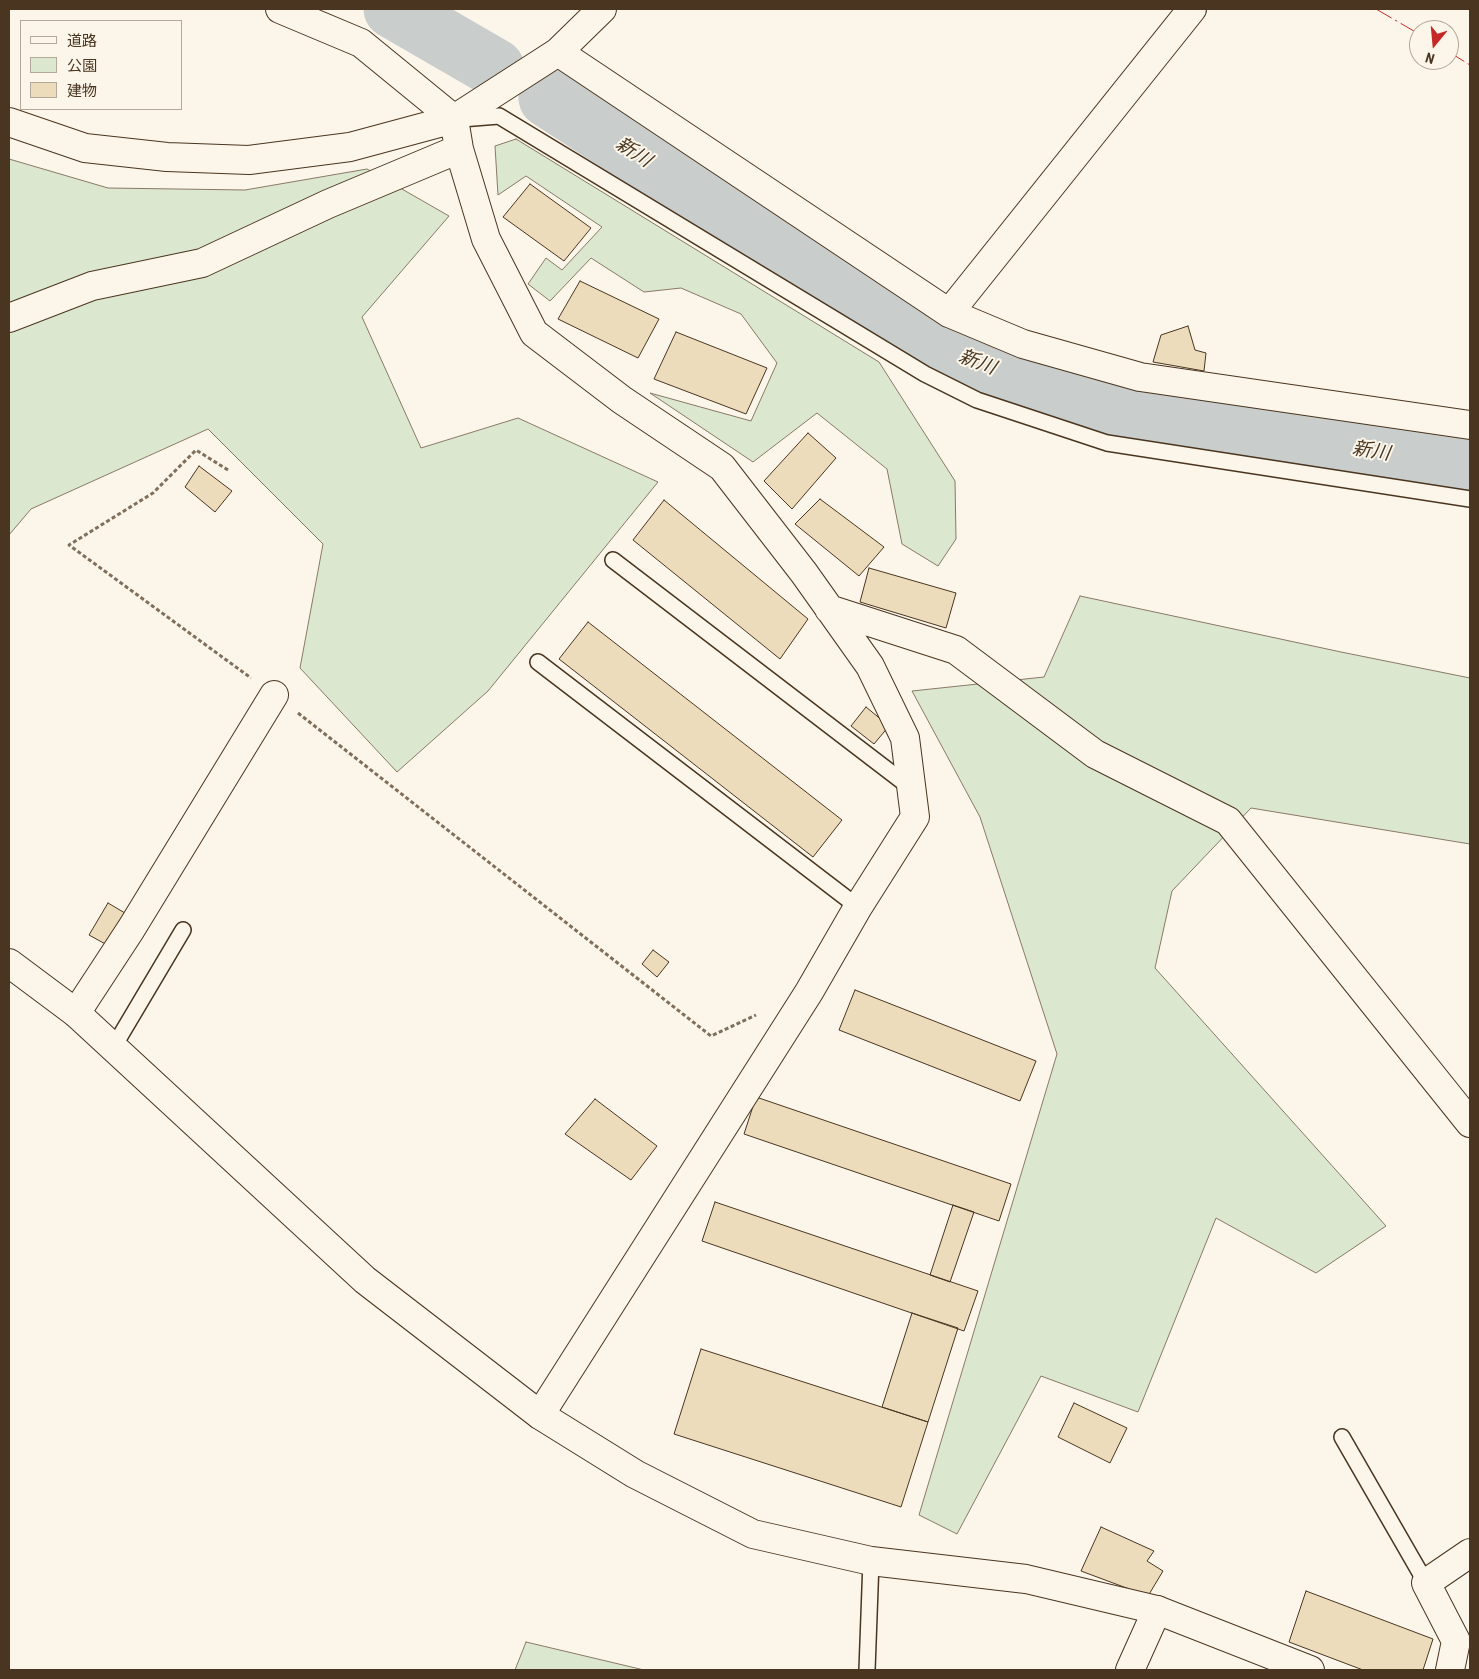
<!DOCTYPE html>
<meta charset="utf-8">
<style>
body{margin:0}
#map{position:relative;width:1479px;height:1679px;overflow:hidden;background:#fbf6e9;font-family:"Roboto Condensed","Noto Sans JP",sans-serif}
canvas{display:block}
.frame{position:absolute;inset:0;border:10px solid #4a3520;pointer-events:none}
.legend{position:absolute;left:20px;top:20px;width:162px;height:90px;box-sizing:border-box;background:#fbf6e9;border:1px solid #b4a999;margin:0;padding:6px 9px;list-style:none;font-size:15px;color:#4a3520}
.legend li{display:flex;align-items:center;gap:10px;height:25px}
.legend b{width:25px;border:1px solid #b4a999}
.north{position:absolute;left:1409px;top:20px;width:50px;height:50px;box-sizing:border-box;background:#fbf6e9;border:1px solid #b4a999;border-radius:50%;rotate:197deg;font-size:14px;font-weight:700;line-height:20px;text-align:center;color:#4a3520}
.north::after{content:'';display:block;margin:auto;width:18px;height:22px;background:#c62828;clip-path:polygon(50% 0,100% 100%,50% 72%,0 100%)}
</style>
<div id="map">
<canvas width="1479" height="1679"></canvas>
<div class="frame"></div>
<ul class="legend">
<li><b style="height:6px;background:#fbf6e9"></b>道路</li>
<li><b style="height:14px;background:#dce7d0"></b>公園</li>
<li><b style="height:14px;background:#ecdcbc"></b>建物</li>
</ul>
<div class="north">N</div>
</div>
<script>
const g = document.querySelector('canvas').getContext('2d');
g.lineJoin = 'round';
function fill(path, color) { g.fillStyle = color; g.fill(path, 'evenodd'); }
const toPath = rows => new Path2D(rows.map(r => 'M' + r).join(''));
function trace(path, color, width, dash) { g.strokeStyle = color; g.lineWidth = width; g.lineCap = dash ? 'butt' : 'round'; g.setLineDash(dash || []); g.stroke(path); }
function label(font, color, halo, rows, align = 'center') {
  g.font = font + ' "Roboto Condensed","Noto Sans JP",sans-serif'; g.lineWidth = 4; g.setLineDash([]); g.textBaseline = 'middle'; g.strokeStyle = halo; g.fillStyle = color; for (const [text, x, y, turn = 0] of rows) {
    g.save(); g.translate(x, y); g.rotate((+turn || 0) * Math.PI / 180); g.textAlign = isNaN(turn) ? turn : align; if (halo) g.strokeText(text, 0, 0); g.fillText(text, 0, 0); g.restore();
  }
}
const green = toPath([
 [516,139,879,362,955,481,956,539,938,566,902,544,887,469,817,413,753,462,650,393,751,421,777,363,741,314,681,288,644,292,591,258,550,301,528,284,546,258,562,270,602,227,526,176,498,195,495,146,516,139],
 [9,159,108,188,245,190,367,169,449,216,362,317,421,448,518,418,658,482,488,691,397,772,300,668,323,544,208,429,31,509,9,535,9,159],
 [1080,596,1341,652,1470,678,1470,844,1251,808,1172,891,1155,968,1386,1226,1316,1273,1216,1218,1138,1412,1041,1376,957,1534,919,1515,1057,1054,980,817,912,691,1044,677,1080,596],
 [526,1642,644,1670,515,1670,526,1642]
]);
const river = toPath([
 [393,9,495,68],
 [548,98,928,344,1081,403,1169,422,1470,467]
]);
const building = toPath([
 [530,184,591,228,564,261,503,217,530,184],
 [580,281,659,319,638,358,558,319,580,281],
 [1188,326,1195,350,1206,353,1204,371,1153,362,1161,335,1188,326],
 [676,332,767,368,746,414,654,379,676,332],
 [808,433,836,458,792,509,764,481,808,433],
 [199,466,232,491,215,512,185,487,199,466],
 [820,499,884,547,859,576,795,524,820,499],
 [664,500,808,619,780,659,633,540,664,500],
 [869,568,956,593,946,628,860,602,869,568],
 [588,622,842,820,813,857,559,659,588,622],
 [866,707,889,726,874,744,851,726,866,707],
 [108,903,130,916,109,946,89,935,108,903],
 [653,950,669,962,657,977,642,964,653,950],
 [855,990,1036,1061,1020,1101,839,1030,855,990],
 [756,1097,1011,1184,999,1221,744,1134,756,1097],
 [595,1099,657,1146,631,1180,565,1134,595,1099],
 [715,1202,978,1291,964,1331,702,1241,715,1202],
 [953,1205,974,1212,950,1282,930,1275,953,1205],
 [912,1313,958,1328,928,1422,882,1407,912,1313],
 [701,1349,928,1422,901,1507,674,1434,701,1349],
 [1074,1403,1127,1428,1110,1463,1058,1437,1074,1403],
 [1101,1527,1154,1551,1147,1561,1163,1571,1148,1596,1081,1571,1101,1527],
 [1306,1591,1433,1639,1423,1670,1363,1670,1289,1642,1306,1591]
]);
const path = toPath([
 [228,470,196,450,153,493,69,545,251,678],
 [298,713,711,1036,756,1015]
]);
const lane = toPath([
 [461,119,499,116,925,374,977,400,1107,443,1470,499],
 [613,560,911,788],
 [538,662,858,907],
 [113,1048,183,930],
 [1342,1437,1426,1583],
 [867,1670,871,1561]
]);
const street = toPath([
 [280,9,361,43,454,119,459,149,486,239,534,333,622,400,722,467,804,573,870,666,905,738,915,817,858,907,809,992,540,1415],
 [558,52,949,313,1023,344,1140,377,1470,425],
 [9,122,85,148,167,157,249,160,350,147,454,119,558,52,602,9],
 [949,313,1192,9],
 [9,318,92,286,202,263,328,204,459,149],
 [829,609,956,650,1095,754,1228,821,1470,1123],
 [76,1013,131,929,274,695],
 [1130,1670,1157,1610],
 [1450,1670,1456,1641,1426,1583,1470,1553]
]);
const secondary = toPath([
 [9,963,76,1013,365,1280,540,1415,635,1474,753,1534,871,1561,1026,1579,1157,1610,1310,1670]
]);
const power = toPath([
 [1376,9,1419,34],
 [1449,52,1470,65]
]);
const waterNames = [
 ["新川",633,153,33],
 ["新川",977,363,21],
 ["新川",1371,452,9]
];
fill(green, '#dce7d0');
trace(green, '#887966', 1);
trace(river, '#c9cecd', 59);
fill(building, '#ecdcbc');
trace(building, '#4a3520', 1);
trace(lane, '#4a3520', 18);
trace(street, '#4a3520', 30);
trace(secondary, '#4a3520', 30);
trace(path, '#7f6f5c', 3, [4, 2.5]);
trace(lane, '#fbf6e9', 15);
trace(street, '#fbf6e9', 28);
trace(secondary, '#fbf6e9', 28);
trace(power, '#c62828', 1, [18, 4, 2.5, 4]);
label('italic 19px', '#4a3520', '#fbf6e9', waterNames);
</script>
